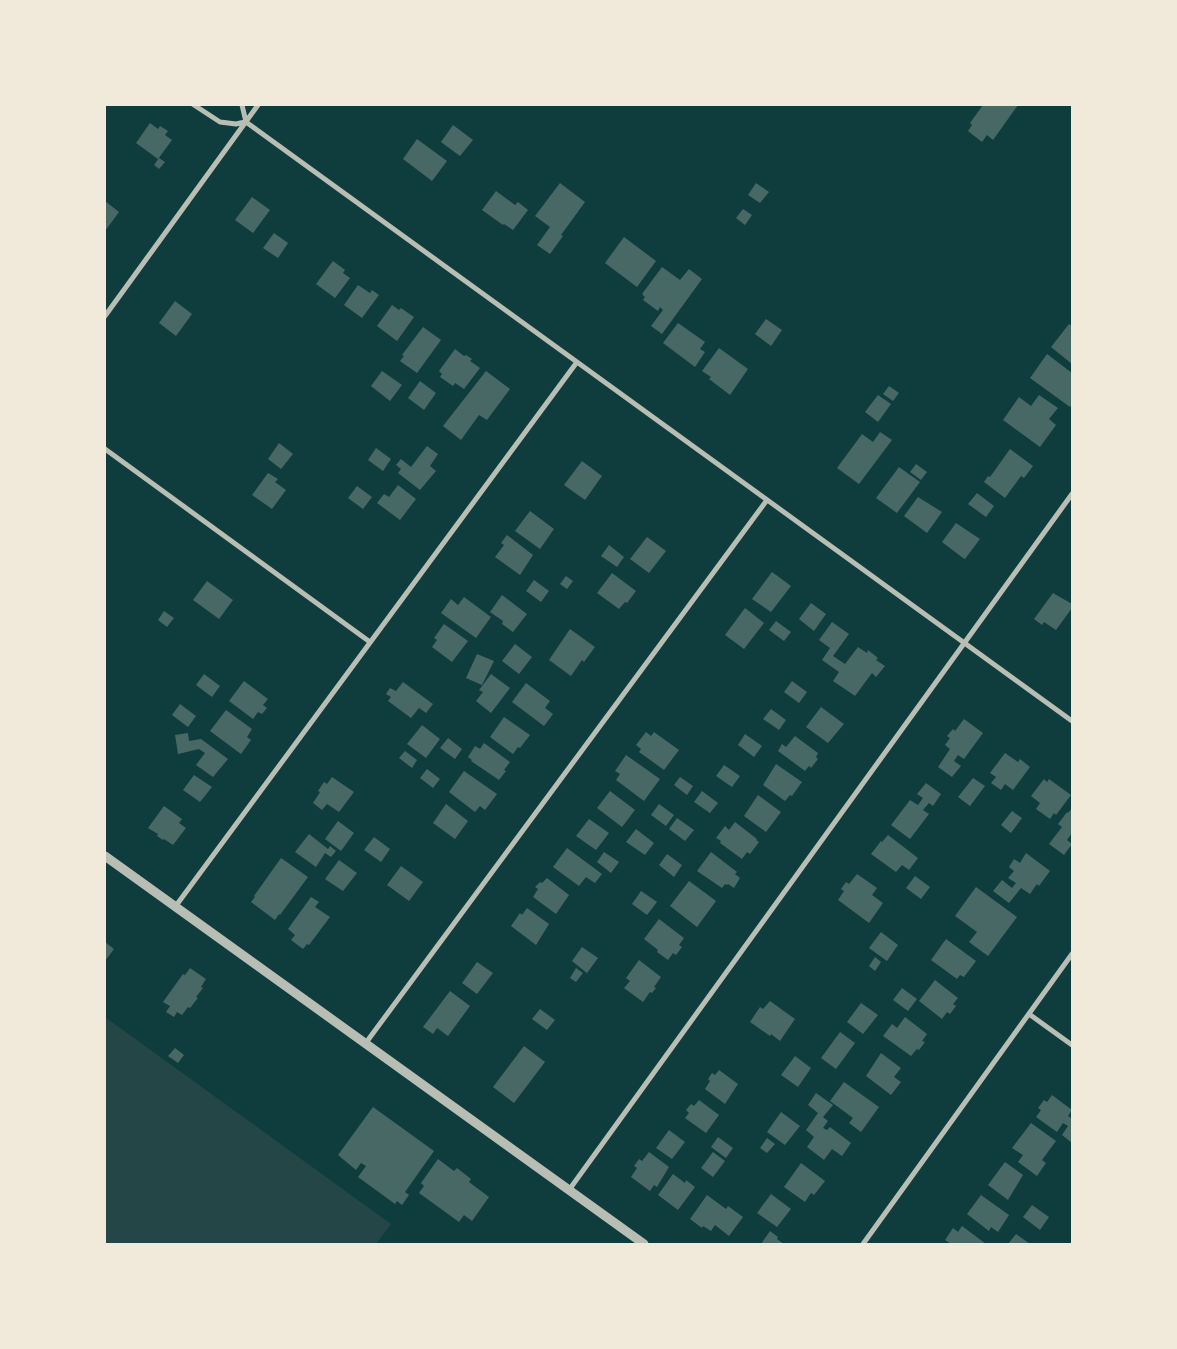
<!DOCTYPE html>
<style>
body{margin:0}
#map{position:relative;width:1177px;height:1349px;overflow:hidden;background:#0f3d3e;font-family:"PT Serif",serif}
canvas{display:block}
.frame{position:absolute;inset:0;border:106px solid #f1e9da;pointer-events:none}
</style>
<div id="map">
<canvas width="1177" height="1349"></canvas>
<div class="frame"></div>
</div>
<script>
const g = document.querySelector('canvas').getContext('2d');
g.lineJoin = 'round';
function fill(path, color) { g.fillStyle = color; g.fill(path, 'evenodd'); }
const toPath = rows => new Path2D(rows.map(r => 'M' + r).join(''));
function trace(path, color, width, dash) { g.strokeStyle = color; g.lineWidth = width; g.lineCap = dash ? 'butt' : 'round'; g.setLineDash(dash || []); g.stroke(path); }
const green = toPath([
 [105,1017,391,1224,376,1244,105,1244]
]);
const building = toPath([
 [983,105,1018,105,993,140,987,135,982,142,968,131,972,125,970,123],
 [150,123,158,129,160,126,168,131,165,135,172,140,158,159,136,143],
 [453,125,473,140,460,156,441,142],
 [417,139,447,161,432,181,403,159],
 [159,158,165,162,159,169,154,165],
 [560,183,585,202,561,235,563,236,550,254,537,245,550,227,535,216],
 [756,183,769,192,760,203,748,195],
 [496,191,515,205,518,202,528,210,513,230,504,224,503,225,482,210],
 [252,197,270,210,253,233,235,220],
 [105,201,119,212,105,231],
 [743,209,752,215,745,225,736,218],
 [274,233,288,243,278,258,263,248],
 [624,237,656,261,637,287,605,263],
 [333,261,345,270,343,273,350,278,335,298,316,284],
 [662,267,680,280,689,269,702,279,662,334,651,326,663,310,660,307,658,311,643,300,645,297,642,294],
 [358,285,370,293,372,290,379,295,362,318,344,305],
 [175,301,192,314,176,336,159,323],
 [392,305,399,310,401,308,414,317,397,341,377,326],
 [766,319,782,330,771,346,755,334],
 [678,323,705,342,700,349,705,352,695,367,663,343],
 [1069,324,1072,326,1072,364,1051,347],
 [423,327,441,340,417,373,400,361,404,356,402,355],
 [719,348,748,369,730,395,709,379,711,377,702,371],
 [455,349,464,356,466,355,472,359,470,361,480,368,464,389,455,383,453,386,440,377,442,374,439,371],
 [1047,354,1072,373,1072,404,1070,407,1030,378],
 [382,371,402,385,390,401,371,386],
 [486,371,510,389,487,420,479,415,461,440,443,426],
 [420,381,436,393,424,410,408,398],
 [889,386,899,393,893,401,883,394],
 [878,395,891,404,878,422,865,412],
 [1039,395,1058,408,1049,419,1056,425,1040,447,1003,420,1019,397,1031,406],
 [880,432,892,440,859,484,837,468,862,434,873,442],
 [279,443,293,454,281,469,268,459],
 [427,446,438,454,430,466,436,471,420,490,398,473,401,469,396,465,401,459,411,467],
 [376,448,391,459,383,471,368,460],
 [1010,449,1033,466,1024,478,1021,476,1005,498,984,482,988,476,990,477],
 [582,461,602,476,585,500,564,485],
 [916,464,927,472,921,480,910,472],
 [899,467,920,482,897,513,876,498],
 [268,473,278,479,275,482,286,490,272,509,252,495],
 [398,485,416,499,400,520,377,503,384,494,389,497],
 [357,486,372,497,363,509,348,498],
 [977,493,994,506,986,517,968,504],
 [918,497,942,512,927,533,904,516],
 [530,511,554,529,540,549,515,531],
 [956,523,980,539,965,559,963,558,942,542],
 [507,535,533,555,520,575,495,557,504,545,501,543],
 [647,537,666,551,649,573,630,559],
 [609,545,624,557,617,567,601,556],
 [772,572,791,586,771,612,752,599],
 [612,573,636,591,627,603,625,602,619,609,597,593],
 [566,576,573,581,567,589,560,584],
 [534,580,549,591,541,602,526,591],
 [207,581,233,600,219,619,193,600],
 [1053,593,1072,604,1072,608,1056,630,1044,622,1042,625,1034,619],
 [502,595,527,614,513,632,502,624,503,621,490,612],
 [464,597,491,617,476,638,441,613,451,599,458,605],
 [811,603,826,614,814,631,799,619],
 [745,608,764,623,744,649,725,635],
 [164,611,174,618,167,627,158,620],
 [776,621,791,632,784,641,769,630],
 [832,622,849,634,833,656,845,664,858,647,867,653,868,650,878,658,876,660,885,666,876,677,872,673,855,696,833,681,839,672,822,660,830,648,819,640],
 [444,624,468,641,452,662,432,647,437,640,434,638],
 [570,629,595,647,584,662,582,660,571,676,549,660],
 [515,644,532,657,519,674,502,661],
 [477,654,494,661,482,685,466,678],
 [204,674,220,686,212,697,196,685],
 [491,674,510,688,491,713,476,701,483,692,479,690],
 [244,681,268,699,263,705,267,708,262,714,258,712,253,719,229,701],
 [792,681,807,692,799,703,784,692],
 [403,682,433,704,426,713,419,708,411,718,388,701,391,697,386,694,390,688,396,691],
 [526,683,550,701,545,708,553,714,544,726,512,702],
 [180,704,196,716,188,727,172,715],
 [821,707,844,724,828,743,806,727],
 [771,709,786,720,779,730,763,719],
 [226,710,252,729,247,737,251,740,241,754,210,731],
 [504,717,530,735,520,748,518,747,513,754,490,737],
 [964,719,983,733,964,759,958,755,954,761,961,766,952,777,938,767,950,749,945,745,950,738,947,736,953,729,955,731],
 [422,725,440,739,426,758,407,744],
 [646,732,651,736,654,732,679,750,664,770,639,752,641,749,636,745],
 [188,733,189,741,201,739,228,759,213,777,196,765,205,753,199,749,178,754,175,735],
 [745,734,762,746,754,757,738,745],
 [795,736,818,753,816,757,818,759,811,768,809,766,805,771,778,751,782,744,786,747],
 [448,738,462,749,455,759,440,748],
 [484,743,510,762,504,770,506,771,499,780,471,761,472,760,468,757,475,746,480,749],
 [405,751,417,760,412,768,399,758],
 [1005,753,1018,762,1020,759,1030,767,1013,790,1005,784,1001,790,991,783,996,777,990,773],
 [626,755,660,779,644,801,616,780,620,774,615,771],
 [776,764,802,782,792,796,790,795,785,801,763,785],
 [724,765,740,776,732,787,716,776],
 [427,769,440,779,433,788,420,778],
 [464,771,497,794,485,810,480,806,475,812,449,792],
 [194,775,212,787,200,802,183,790],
 [332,777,354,792,339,812,327,804,322,810,313,803,320,792,318,791,324,782,327,784],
 [680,777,693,786,687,795,674,785],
 [973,778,985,786,970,806,958,797],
 [1044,779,1047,782,1049,779,1071,795,1056,815,1054,813,1050,819,1036,809,1040,803,1031,796],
 [926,783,941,794,933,806,929,803,923,810,929,814,910,839,891,825,910,800,918,805,923,798,917,794],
 [610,791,635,810,622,827,597,808],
 [702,791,718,803,710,813,694,802],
 [758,795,781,812,766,832,744,816],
 [446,804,468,821,455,839,433,823],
 [659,804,674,815,666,826,651,815],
 [164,806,182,819,179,823,186,828,173,845,164,839,163,840,157,836,158,834,148,828],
 [1072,808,1072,833,1067,840,1072,844,1064,855,1049,844,1062,827,1058,824,1067,812,1068,813],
 [1012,811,1022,818,1011,833,1001,825],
 [677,818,694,830,685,841,669,829],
 [589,819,609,833,596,850,576,836],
 [338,821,354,833,341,851,325,839],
 [735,822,757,839,756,840,759,842,750,854,747,852,742,859,720,843,721,841,716,838,725,826,729,830],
 [636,829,654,843,645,855,626,842],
 [309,834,328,849,330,846,336,851,331,857,325,853,316,867,295,852],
 [888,835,918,858,909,870,902,865,896,872,871,854,881,841,882,842],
 [374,837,390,849,381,862,364,850],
 [567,848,602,874,595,883,586,877,579,886,553,867],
 [604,852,619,862,611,873,597,862],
 [711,852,737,872,735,874,740,878,734,888,728,884,727,885,725,884,722,888,697,871],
 [1026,853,1050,871,1039,886,1037,884,1030,894,1021,888,1009,903,993,891,1002,880,1012,888,1016,883,1008,878,1014,871,1009,867,1014,859,1020,863],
 [667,854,682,865,674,877,659,865],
 [281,858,308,877,280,915,279,914,275,920,251,902,255,897,254,896],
 [339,860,357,873,343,891,325,879],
 [401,866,423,882,409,901,387,885],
 [857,874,877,888,872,895,883,903,869,923,838,900,844,891,841,889,846,882,849,884],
 [915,876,930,887,921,899,906,888],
 [547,878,569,895,556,914,533,897,538,889,535,887,540,882,542,883],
 [689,881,716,901,697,927,670,906],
 [976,887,1017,917,988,956,969,942,977,932,955,916],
 [641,891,657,902,647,915,632,904],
 [311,897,319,902,315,907,330,917,309,945,307,944,303,949,291,940,295,935,288,929],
 [527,908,549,924,536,945,511,926,520,913,522,915],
 [659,919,684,938,679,945,682,947,676,955,673,953,668,960,657,952,658,950,644,939],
 [881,932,898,945,887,961,869,948],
 [946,939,976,961,964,977,960,975,957,979,931,960],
 [105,942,114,949,105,961],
 [582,947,598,958,587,973,572,961],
 [875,957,881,962,875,971,869,966],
 [639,960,661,977,654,987,656,988,652,993,650,992,643,1002,624,988,630,981,626,978],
 [477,962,493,973,477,994,462,983],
 [190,968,206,979,201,987,203,988,196,997,198,998,190,1008,188,1007,182,1015,177,1012,174,1017,166,1012,170,1006,163,1002,183,974,185,975],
 [576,968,583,973,576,982,570,978],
 [935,980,958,998,953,1004,956,1006,950,1014,947,1012,942,1019,919,1001],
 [902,988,917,999,908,1011,893,1000],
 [450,991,470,1006,448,1036,437,1028,433,1034,423,1027],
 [770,1001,795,1019,780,1041,771,1034,770,1036,750,1022,760,1007,763,1009],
 [861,1003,878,1015,863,1034,847,1022],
 [540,1009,555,1020,547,1030,532,1019],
 [905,1017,927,1034,922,1041,925,1042,919,1050,917,1049,911,1056,883,1036,892,1024,897,1028],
 [840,1032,855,1043,836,1069,821,1058],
 [524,1046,545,1062,514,1103,493,1087],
 [175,1048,184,1055,178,1063,168,1056],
 [881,1053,901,1068,894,1077,901,1082,891,1095,866,1076],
 [795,1056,811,1068,798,1087,781,1075],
 [719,1070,738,1084,725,1104,705,1089,710,1081,708,1079,712,1073,715,1075],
 [844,1082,879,1107,861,1132,849,1123,853,1118,830,1101],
 [816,1093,833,1105,823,1117,828,1121,823,1128,827,1130,830,1127,851,1143,842,1156,832,1149,824,1160,807,1147,814,1137,806,1130,818,1113,808,1105],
 [1052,1095,1072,1110,1068,1116,1072,1119,1072,1143,1062,1135,1068,1126,1063,1123,1057,1132,1036,1117,1041,1110,1038,1108,1044,1100,1047,1102],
 [699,1100,719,1115,706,1133,685,1118,689,1113,686,1110,691,1104,694,1106],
 [373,1107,434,1151,405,1192,409,1195,402,1205,397,1201,395,1204,358,1177,366,1166,361,1163,356,1170,338,1155],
 [781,1112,800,1126,785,1145,767,1132],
 [1031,1123,1056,1141,1042,1160,1046,1163,1037,1176,1018,1162,1023,1155,1012,1148],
 [669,1130,685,1142,672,1159,656,1148],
 [718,1137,733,1148,726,1158,711,1147],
 [767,1138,775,1144,767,1153,760,1148],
 [649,1152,669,1167,657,1187,654,1185,650,1191,631,1177,637,1168,634,1166,639,1159,642,1161],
 [713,1152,725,1161,713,1177,701,1168],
 [438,1159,454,1171,457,1168,471,1179,469,1182,489,1197,472,1221,464,1215,459,1222,419,1193,424,1186,421,1183],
 [1005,1162,1023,1175,1008,1200,988,1185],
 [801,1163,825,1181,814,1195,811,1193,805,1202,784,1187],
 [673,1174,685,1183,686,1180,695,1187,678,1210,658,1195],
 [771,1194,791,1209,777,1227,757,1213],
 [707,1195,726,1209,728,1206,743,1217,729,1236,715,1225,711,1231,703,1226,702,1228,690,1219],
 [981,1195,1009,1215,998,1232,991,1227,989,1231,967,1214],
 [1032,1205,1049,1217,1040,1230,1023,1217],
 [962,1226,986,1244,951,1244,945,1240,953,1228,958,1232],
 [770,1231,778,1237,777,1239,784,1244,761,1244],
 [1016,1234,1030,1244,1008,1244]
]);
const minor = toPath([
 [194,105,220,122,236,124,245,122],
 [242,105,246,122,1072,721],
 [105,316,258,105],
 [105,449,370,642],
 [175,907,577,362],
 [1029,1014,1072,1045],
 [365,1044,767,500],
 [569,1190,1072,494],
 [863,1244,1072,954]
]);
const tertiary = toPath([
 [105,856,644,1244]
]);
fill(green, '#244646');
fill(building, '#486865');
trace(minor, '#b8beb3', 5);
trace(tertiary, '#b8beb3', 9);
</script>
